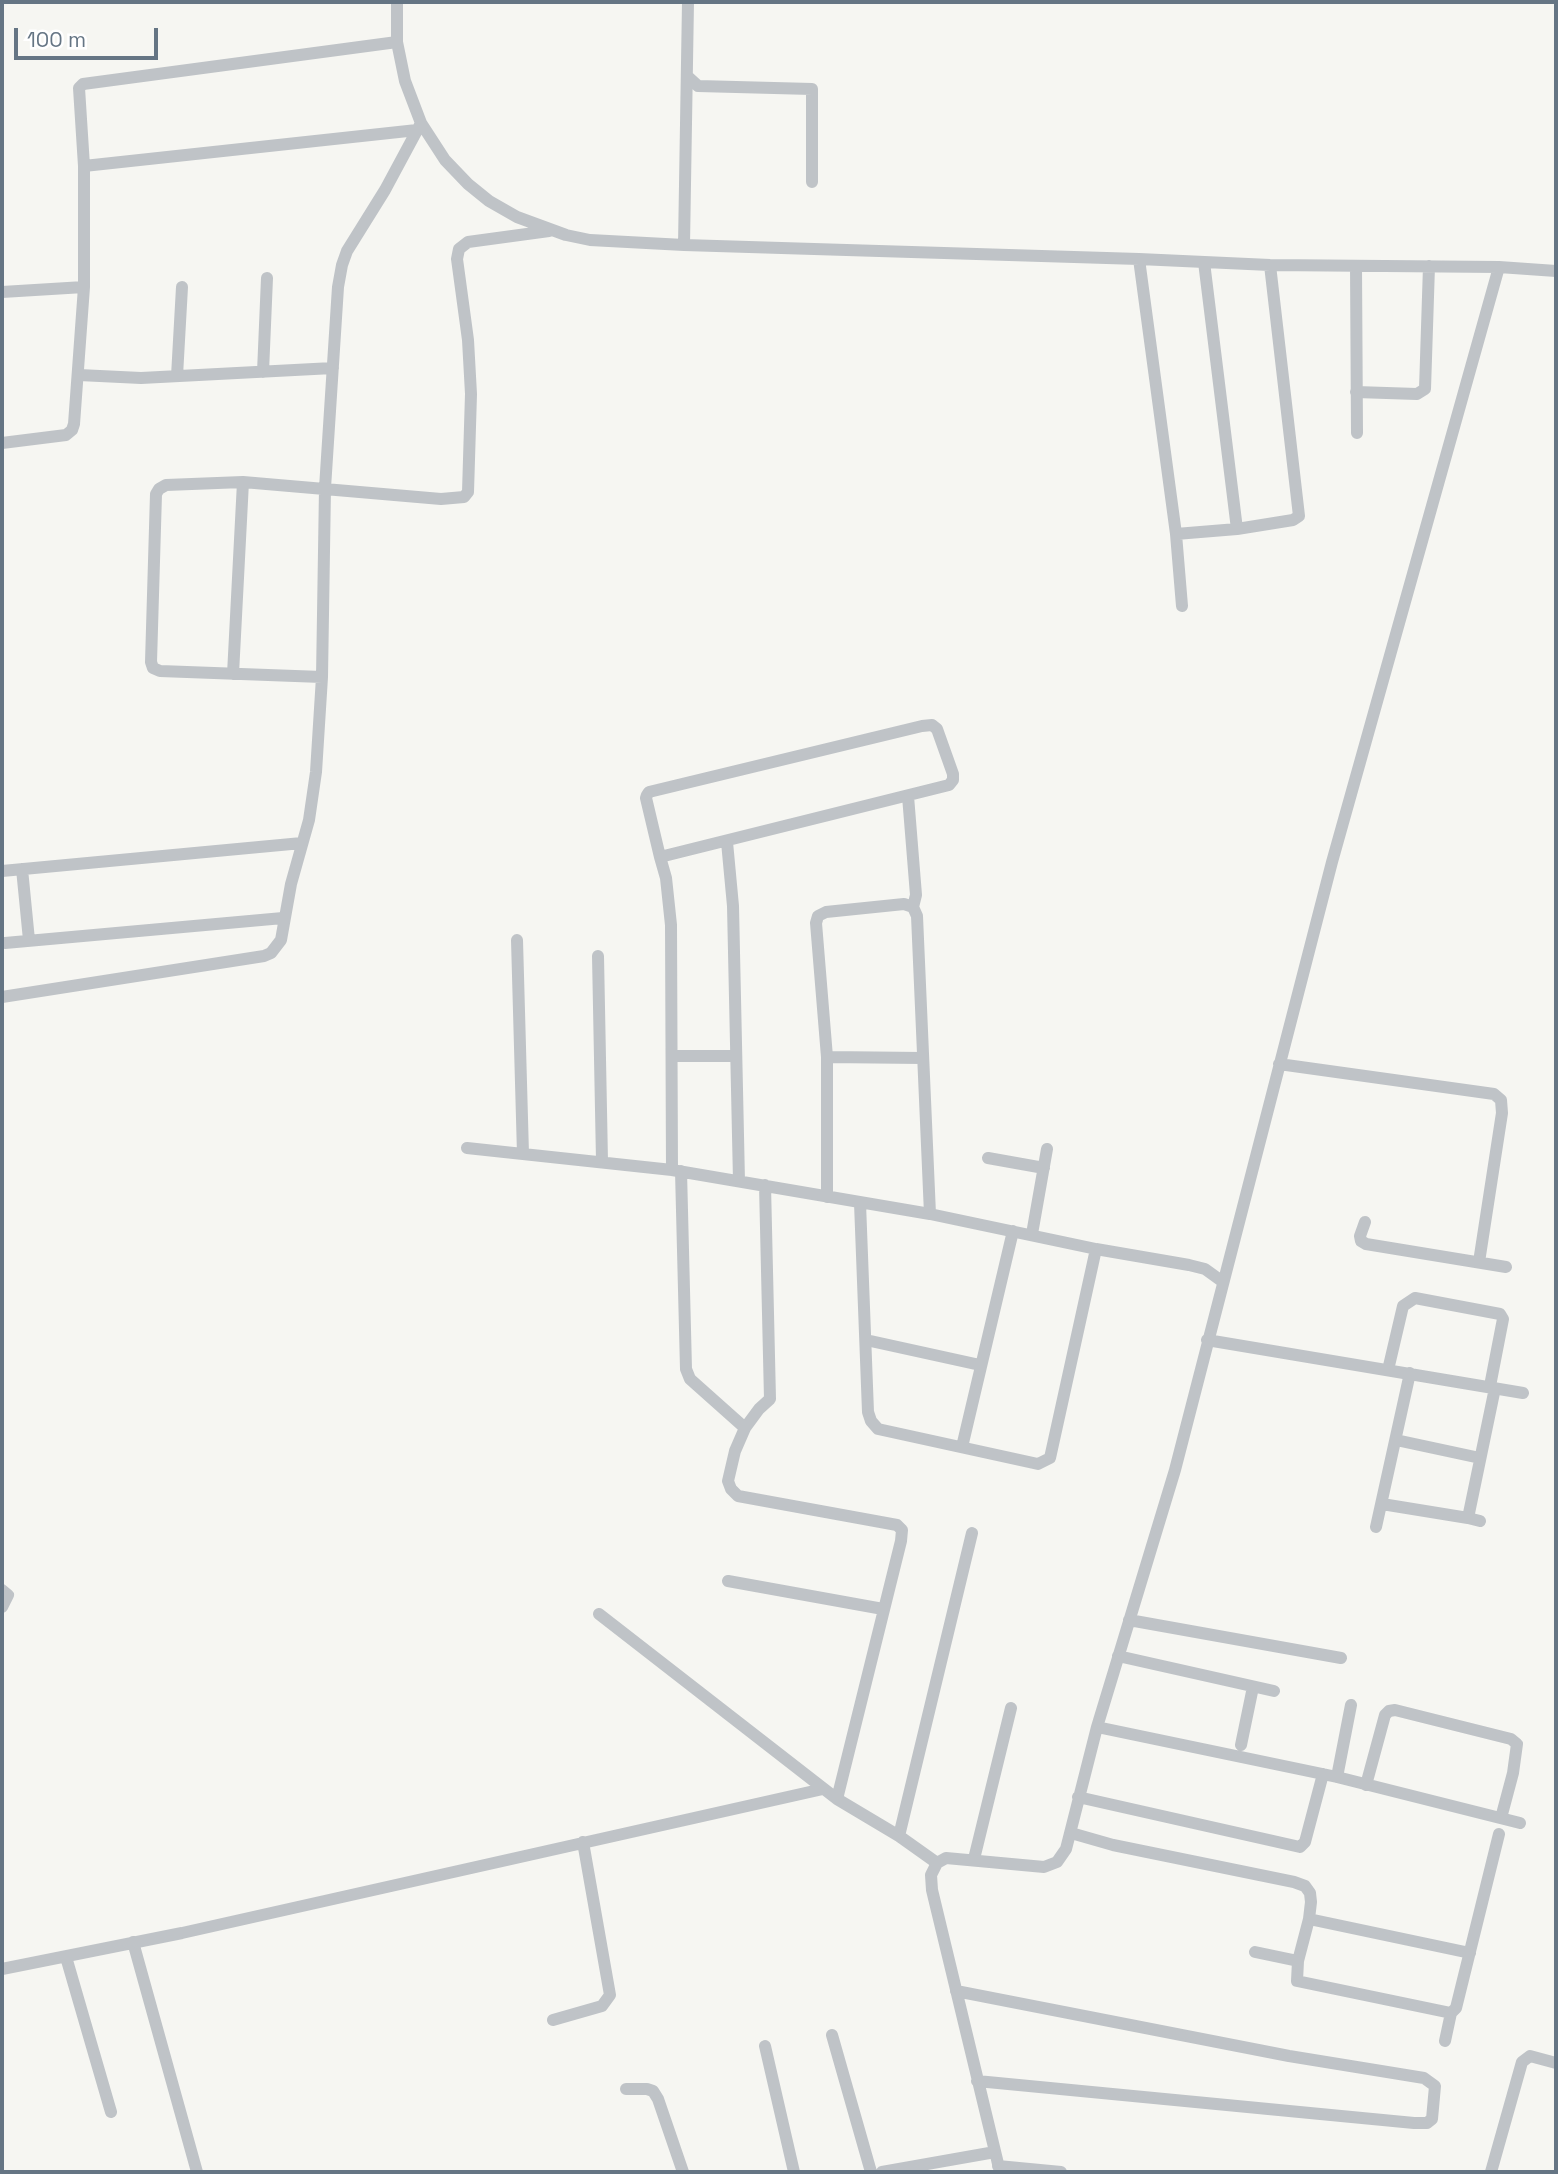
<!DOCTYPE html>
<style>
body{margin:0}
#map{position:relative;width:1558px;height:2174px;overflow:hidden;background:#f6f6f2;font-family:"Space Grotesk",sans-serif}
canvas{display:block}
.frame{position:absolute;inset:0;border:4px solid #657584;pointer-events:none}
.scale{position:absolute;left:14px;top:28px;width:144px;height:32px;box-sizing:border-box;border:4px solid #657584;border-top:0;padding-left:9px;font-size:21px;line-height:24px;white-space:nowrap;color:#657584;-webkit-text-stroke:5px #fff;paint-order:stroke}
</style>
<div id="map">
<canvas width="1558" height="2174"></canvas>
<div class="frame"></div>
<div class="scale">100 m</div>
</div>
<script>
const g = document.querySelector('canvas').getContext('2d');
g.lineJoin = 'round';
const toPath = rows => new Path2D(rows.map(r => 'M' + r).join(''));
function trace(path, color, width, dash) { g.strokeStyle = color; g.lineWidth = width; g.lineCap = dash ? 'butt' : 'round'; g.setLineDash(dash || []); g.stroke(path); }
const minor = toPath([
 [397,2,397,42,405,81,421,123,445,160,468,184,489,201,517,217,566,235,590,240,684,245,1139,259,1270,265,1499,267,1332,862,1175,1470,1097,1727,1066,1849,1057,1862,1044,1867,946,1858,937,1863,931,1875,932,1890,1000,2172],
 [397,42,83,84,79,88,84,166,417,130],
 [687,76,698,86,812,89,812,182],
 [684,245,688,2],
 [1139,259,1176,534,1182,606],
 [1204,262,1237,529],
 [1356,266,1357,433],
 [1499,267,1556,271],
 [2,292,84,287],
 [263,372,267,278],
 [79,375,141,378,333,368],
 [177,376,182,287],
 [1356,392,1417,394,1425,389,1429,266],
 [2,443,66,435,72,430,74,424,84,287,84,166],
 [1176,534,1237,529,1293,520,1299,516,1270,265],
 [233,674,243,482],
 [322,677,160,671,153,668,151,662,156,494,159,489,166,485,243,482,441,499,464,497,468,492,471,394,468,340,457,259,459,249,468,242,549,231],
 [908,796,916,895,913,907],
 [727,842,733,906,739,1181],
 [660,857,949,785,953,780,953,774,937,729,932,725,922,726,649,792,647,795,646,798,660,857,666,878,671,925,672,1170],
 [22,869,29,940],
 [2,871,302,843],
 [517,940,523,1154],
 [5,943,283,918],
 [598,956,602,1161],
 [2,997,264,956,271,953,281,940,291,884,309,820,316,772,322,677,325,488,338,287,342,265,347,251,385,190,421,123],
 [672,1056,736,1056],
 [827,1057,922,1058],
 [1279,1064,1494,1094,1501,1100,1502,1113,1479,1262],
 [467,1148,672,1170,930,1214,1096,1249,1189,1265,1205,1269,1223,1282],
 [988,1158,1044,1168],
 [681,1171,686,1369,690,1379,745,1428],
 [765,1185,770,1399,759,1409,745,1428,735,1451,728,1481,731,1489,738,1496,897,1525,902,1530,901,1541,837,1799],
 [827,1197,827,1057,816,923,818,916,826,912,904,904,913,907,917,916,930,1214],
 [860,1203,868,1412,871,1421,878,1429,1038,1464,1050,1458,1096,1249],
 [1365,1222,1360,1236,1361,1241,1366,1244,1506,1267],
 [1032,1234,1047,1149],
 [866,1340,980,1365],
 [1207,1340,1523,1393],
 [1388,1370,1403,1306,1415,1298,1500,1314,1503,1319,1490,1386],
 [1396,1440,1480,1458],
 [962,1447,1013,1231],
 [1382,1504,1468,1518],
 [1480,1521,1468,1518,1495,1388],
 [1376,1527,1410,1373],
 [728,1581,883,1609],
 [2,1590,8,1595,2,1607],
 [599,1614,837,1799,899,1836,937,1863],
 [1129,1620,1341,1658],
 [1118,1656,1274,1691],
 [1097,1727,1337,1777,1520,1823],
 [1241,1745,1253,1687],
 [1337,1777,1351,1705],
 [1366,1785,1385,1715,1389,1711,1395,1710,1511,1739,1517,1744,1513,1773,1501,1818],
 [1078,1797,1300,1847,1305,1842,1323,1774],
 [1071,1833,1113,1845,1294,1882,1305,1886,1310,1893,1311,1902,1309,1919,1298,1961,1255,1952],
 [899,1836,972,1533],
 [974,1859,1011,1708],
 [1309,1919,1470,1953],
 [133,1942,197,2172],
 [66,1957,111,2112],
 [1298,1961,1297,1981,1451,2013,1456,2008,1499,1834],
 [2,1969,182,1933,823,1789],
 [956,1991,1289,2056,1424,2078,1435,2086,1432,2119,1427,2123,1414,2123,977,2081],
 [553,2020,602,2006,610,1995,583,1842],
 [832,2035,871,2172],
 [1445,2041,1451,2013],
 [765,2046,794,2172],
 [626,2089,647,2089,653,2091,658,2099,683,2172],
 [998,2166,1061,2172],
 [882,2172,995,2152],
 [1491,2172,1522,2062,1530,2056,1556,2063]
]);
trace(minor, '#bfc3c7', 12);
</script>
